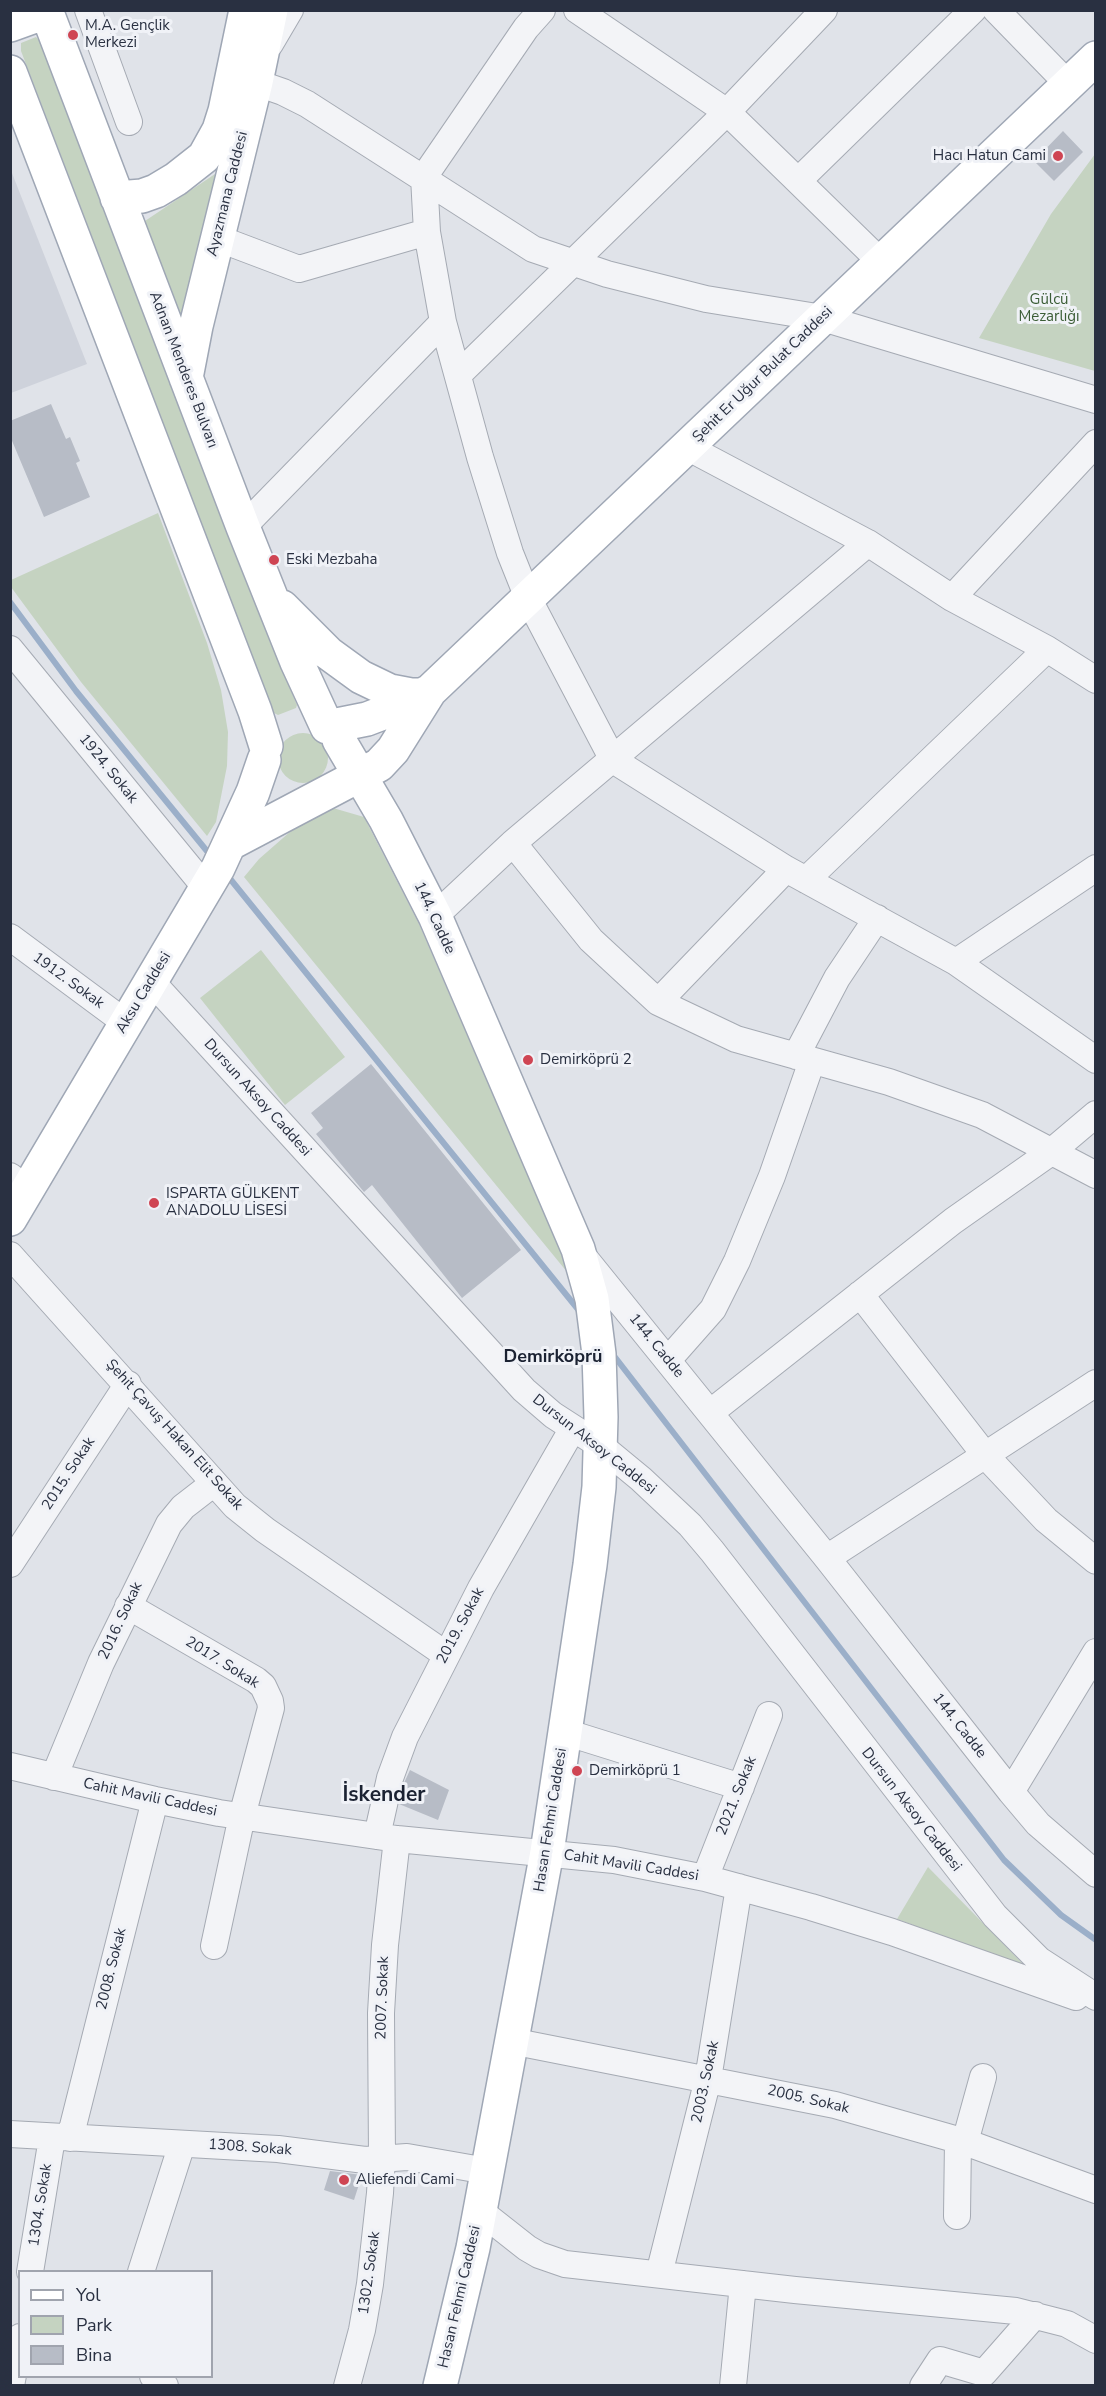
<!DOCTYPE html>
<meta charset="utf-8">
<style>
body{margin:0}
#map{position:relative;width:1106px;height:2396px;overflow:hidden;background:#e0e3e9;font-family:"Nunito Sans",sans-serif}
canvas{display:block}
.frame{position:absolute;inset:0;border:12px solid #293041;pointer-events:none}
.legend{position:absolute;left:18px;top:2270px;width:195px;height:108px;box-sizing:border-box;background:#f0f2f7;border:2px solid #a0a4ae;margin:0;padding:8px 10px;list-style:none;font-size:18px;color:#293041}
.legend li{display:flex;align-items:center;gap:12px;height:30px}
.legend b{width:30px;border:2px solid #a0a4ae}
</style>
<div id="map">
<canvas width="1106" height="2396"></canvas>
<div class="frame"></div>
<ul class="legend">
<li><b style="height:8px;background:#fff"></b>Yol</li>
<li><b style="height:16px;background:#c5d3c1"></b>Park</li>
<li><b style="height:16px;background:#b7bcc6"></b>Bina</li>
</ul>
</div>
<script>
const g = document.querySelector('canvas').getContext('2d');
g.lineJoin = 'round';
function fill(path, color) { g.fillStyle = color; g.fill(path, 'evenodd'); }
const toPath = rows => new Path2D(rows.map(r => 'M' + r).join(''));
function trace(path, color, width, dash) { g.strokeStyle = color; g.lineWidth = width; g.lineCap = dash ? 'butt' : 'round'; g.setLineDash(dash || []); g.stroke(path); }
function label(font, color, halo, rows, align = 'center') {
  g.font = font + ' "Nunito Sans",sans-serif'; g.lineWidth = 6; g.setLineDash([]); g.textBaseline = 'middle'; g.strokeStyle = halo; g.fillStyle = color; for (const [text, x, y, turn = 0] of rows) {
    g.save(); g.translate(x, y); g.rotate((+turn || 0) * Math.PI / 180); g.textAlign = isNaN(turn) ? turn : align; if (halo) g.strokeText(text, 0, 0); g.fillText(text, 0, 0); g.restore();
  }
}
const built = toPath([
 [10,168,87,364,11,393,10,393]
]);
const green = toPath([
 [36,37,41,42,270,642,297,705,296,708,278,715,274,713,21,51,21,43],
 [1095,154,1095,371,979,338,1051,214],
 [215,174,220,181,183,316,181,316,145,221],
 [158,513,207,643,221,690,228,732,227,766,216,822,207,836,81,682,11,587,11,580],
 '278 758a25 25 0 1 1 50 0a25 25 0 1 1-50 0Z',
 [333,808,364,817,419,924,572,1278,244,877,259,859,291,831],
 [261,950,345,1057,285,1105,200,998],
 [928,1867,1026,1967,897,1919]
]);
const stream = toPath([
 [10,602,76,691,211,856],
 [227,875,581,1313],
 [611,1352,1004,1860,1061,1915,1096,1940]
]);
const building = toPath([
 [1063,131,1083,152,1054,181,1034,161],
 [51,404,66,439,70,437,80,461,76,463,90,497,44,517,10,436,10,421],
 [371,1064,521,1250,462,1298,372,1185,364,1192,316,1134,323,1128,311,1113],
 [410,1770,449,1790,438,1820,399,1804,404,1783],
 [330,2171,362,2175,354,2200,324,2190]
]);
const minor = toPath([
 [88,10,129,122],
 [542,10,526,28,424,177,427,232,443,322,480,457,510,553,528,598,613,760,786,869,956,962,1096,1060],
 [824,10,727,112,798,181,973,10],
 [996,10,1068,84],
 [270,44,290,10],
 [240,77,283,92,307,104,533,249,607,274,706,299,823,318,1096,400],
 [798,181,881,262],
 [217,238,299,269,427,232],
 [458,375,727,112,577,10],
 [687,447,868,543,952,598,1047,649,1096,680],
 [243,527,443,322],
 [952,598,1096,443],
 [10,649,206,888],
 [513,843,591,940,658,1002,736,1039,889,1082,982,1115,1096,1175],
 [806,880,1047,649],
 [435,916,513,843,868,543],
 [10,937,126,1023],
 [956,962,1096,868],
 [151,981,524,1390,553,1415,601,1446,641,1479,690,1525,712,1551,995,1916,1039,1960,1096,1997],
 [658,1002,786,869],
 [796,1056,837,978,877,918],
 [10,1176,28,1190],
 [10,1255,235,1506,265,1530,445,1654],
 [583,1256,827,1558,1011,1792,1038,1824,1096,1874],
 [860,1294,985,1455,1046,1520,1096,1561],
 [668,1360,713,1309,737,1261,772,1176,812,1061],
 [711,1412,953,1221,1051,1152,1096,1114],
 [827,1558,1096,1383],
 [10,1564,128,1384],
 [128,1606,256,1680,263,1686,270,1701,271,1708,242,1816,214,1946],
 [565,1732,741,1787],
 [10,1766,155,1800,219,1813,397,1839,614,1860,705,1878,811,1907,892,1932,1076,1997],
 [54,1777,101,1663,169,1524,183,1507,214,1483],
 [1011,1792,1096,1652],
 [377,1836,390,1778,405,1737,481,1588,573,1428],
 [705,1878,769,1715],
 [511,2041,835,2105,965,2142,1096,2190],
 [10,2134,278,2149,365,2160,407,2157,487,2171],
 [70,2138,155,1800],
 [965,2142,983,2077],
 [480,2211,527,2248,539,2255,565,2264,795,2290,1016,2311,1067,2324,1096,2340],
 [957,2216,958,2140],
 [30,2272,52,2138],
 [141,2272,182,2144],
 [659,2274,708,2079,739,1887],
 [153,2376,165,2386],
 [11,2386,20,2337],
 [347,2386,362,2330,370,2284,380,2193,382,2158,381,2013,385,1945,397,1839],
 [733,2386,743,2284],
 [923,2386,940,2360,984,2373,1035,2315]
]);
const major = toPath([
 [46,10,243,527,297,662,327,727],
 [10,25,46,12],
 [10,72,255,711,266,746],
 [117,198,142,196,156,191,176,179,204,157,219,130,225,111,246,10],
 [186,378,196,326,256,82,271,10],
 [282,607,328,653,361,677,390,691,411,695,423,695],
 [430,691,1096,58],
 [339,740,386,820,435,916,578,1249,592,1299,599,1354,601,1417,599,1487,590,1565,547,1852,473,2248,440,2386],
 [231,843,379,765,393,750,430,691,401,706,367,719,327,727],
 [10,1219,218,868,253,792,264,760]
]);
const markers = [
 [73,35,6,"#cf4553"],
 [1058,156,6,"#cf4553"],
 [274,560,6,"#cf4553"],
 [528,1060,6,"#cf4553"],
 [154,1203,6,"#cf4553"],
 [577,1771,6,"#cf4553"],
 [344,2180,6,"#cf4553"]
];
const poiNames = [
 ["M.A. Gençlik",85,26],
 ["Merkezi",85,43],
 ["Hacı Hatun Cami",1046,156,"right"],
 ["Eski Mezbaha",286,560],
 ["Demirköprü 2",540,1060],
 ["ISPARTA GÜLKENT",166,1194],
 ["ANADOLU LİSESİ",166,1211],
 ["Demirköprü 1",589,1771],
 ["Aliefendi Cami",356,2180]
];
const streetNames = [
 ["Ayazmana Caddesi",228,194,-76],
 ["Adnan Menderes Bulvarı",183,370,69],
 ["Şehit Er Uğur Bulat Caddesi",763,375,-44],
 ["1924. Sokak",108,769,51],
 ["144. Cadde",434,918,65],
 ["1912. Sokak",68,981,36],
 ["Aksu Caddesi",144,993,-59],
 ["Dursun Aksoy Caddesi",257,1098,48],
 ["144. Cadde",656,1346,51],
 ["Şehit Çavuş Hakan Elit Sokak",174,1435,48],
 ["Dursun Aksoy Caddesi",594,1445,38],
 ["2015. Sokak",69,1474,-57],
 ["2016. Sokak",121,1621,-65],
 ["2019. Sokak",461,1626,-62],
 ["2017. Sokak",222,1663,32],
 ["144. Cadde",959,1726,52],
 ["2021. Sokak",737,1796,-68],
 ["Cahit Mavili Caddesi",150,1798,12],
 ["Dursun Aksoy Caddesi",911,1810,52],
 ["Hasan Fehmi Caddesi",551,1820,-81],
 ["Cahit Mavili Caddesi",631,1866,9],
 ["2008. Sokak",112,1969,-76],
 ["2007. Sokak",383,1998,-88],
 ["2003. Sokak",706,2082,-78],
 ["2005. Sokak",808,2100,13],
 ["1308. Sokak",250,2148,4],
 ["1304. Sokak",41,2205,-81],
 ["1302. Sokak",370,2273,-82],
 ["Hasan Fehmi Caddesi",460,2297,-77]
];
const parkNames = [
 ["Gülcü",1049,300],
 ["Mezarlığı",1049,317]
];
const quarterNames = [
 ["Demirköprü",553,1358]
];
const districtNames = [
 ["İskender",384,1796]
];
fill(built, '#ced2db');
fill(green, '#c5d3c1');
trace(stream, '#9bafc9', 6);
fill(building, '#b7bcc6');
trace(minor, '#a5aab3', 28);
trace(major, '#9fa7b5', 36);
trace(minor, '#f3f4f7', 26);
trace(major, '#fff', 33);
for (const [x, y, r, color] of markers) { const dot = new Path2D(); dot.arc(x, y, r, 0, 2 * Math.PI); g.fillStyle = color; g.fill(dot); trace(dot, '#f0f2f7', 2); }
label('15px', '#293041', '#f0f2f7', poiNames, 'left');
label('15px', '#293041', '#f0f2f7', streetNames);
label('15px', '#3b5d36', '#f0f2f7', parkNames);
label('bold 18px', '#1b2232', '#f0f2f7', quarterNames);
label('bold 21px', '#1b2232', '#f0f2f7', districtNames);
</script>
